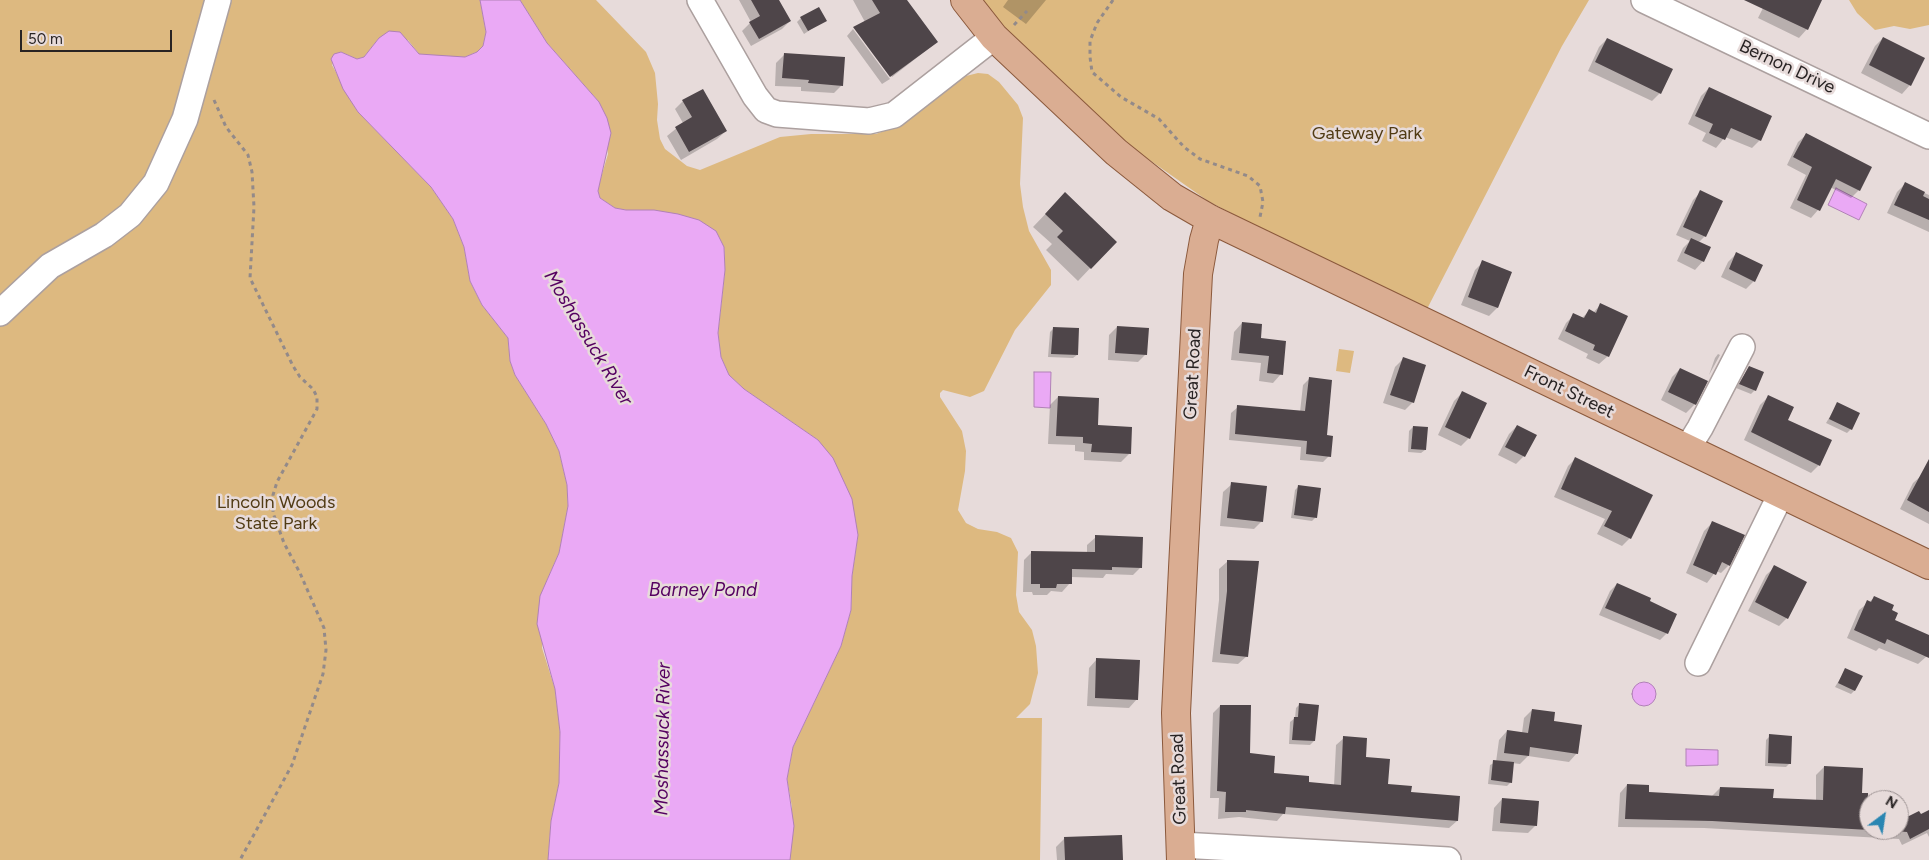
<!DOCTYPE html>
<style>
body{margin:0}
#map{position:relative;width:1929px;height:860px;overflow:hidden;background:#e7dbda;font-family:Figtree,sans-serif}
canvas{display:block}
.north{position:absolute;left:1859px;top:790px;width:50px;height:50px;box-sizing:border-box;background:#e7dbda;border:1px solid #9b9191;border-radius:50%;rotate:31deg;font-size:14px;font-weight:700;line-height:20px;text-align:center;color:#282323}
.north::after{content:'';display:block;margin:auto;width:18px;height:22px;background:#2986b2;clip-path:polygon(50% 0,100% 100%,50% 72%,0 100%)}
.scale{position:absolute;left:20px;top:30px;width:152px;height:22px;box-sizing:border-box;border:2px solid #282323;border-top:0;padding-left:6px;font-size:15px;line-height:18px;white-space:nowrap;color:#282323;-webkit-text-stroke:4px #e7dbda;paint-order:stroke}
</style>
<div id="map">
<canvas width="1929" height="860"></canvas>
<div class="north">N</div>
<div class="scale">50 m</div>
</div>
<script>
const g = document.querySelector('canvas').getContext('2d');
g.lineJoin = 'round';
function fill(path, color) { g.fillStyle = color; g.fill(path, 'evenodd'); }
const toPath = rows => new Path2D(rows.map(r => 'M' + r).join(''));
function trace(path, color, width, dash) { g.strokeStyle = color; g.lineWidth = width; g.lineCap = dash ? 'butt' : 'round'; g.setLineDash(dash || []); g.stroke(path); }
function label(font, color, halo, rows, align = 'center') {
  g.font = font + ' Figtree,sans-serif'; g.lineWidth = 5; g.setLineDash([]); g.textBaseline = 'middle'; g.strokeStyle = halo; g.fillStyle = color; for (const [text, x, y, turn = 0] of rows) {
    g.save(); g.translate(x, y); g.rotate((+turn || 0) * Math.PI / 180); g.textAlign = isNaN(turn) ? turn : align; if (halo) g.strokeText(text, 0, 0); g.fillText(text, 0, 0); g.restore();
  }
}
const green = toPath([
 [0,0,480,0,486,32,483,46,477,52,465,57,438,57,419,54,408,40,379,38,364,57,357,59,341,52,332,65,358,112,431,187,453,219,464,247,470,281,482,305,508,338,510,361,515,375,546,424,559,451,567,485,568,506,559,553,547,580,542,648,555,689,560,732,559,783,551,821,548,860,0,860],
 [520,0,596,0,646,52,655,73,658,104,657,120,660,139,665,149,687,166,700,170,780,137,811,134,876,134,900,125,966,76,978,73,988,74,999,82,1018,105,1023,118,1020,184,1023,207,1029,231,1051,270,1051,285,1015,330,984,391,970,397,947,391,943,390,940,393,940,397,962,431,966,451,965,471,958,510,966,523,978,529,997,532,1011,538,1018,552,1016,595,1019,612,1032,630,1036,646,1038,673,1030,704,1016,718,1042,718,1040,860,790,860,792,807,787,779,793,747,841,646,851,610,852,576,858,535,818,440,744,389,729,375,721,357,718,333,725,270,724,247,699,220,654,210,626,210,615,208,600,198,598,191,599,184,608,154,599,102,547,43],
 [982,0,1589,0,1562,46,1427,309,1318,259,1208,201,1141,154,1064,88,1017,46],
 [1849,0,1929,0,1929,25,1910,29,1894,26,1875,30,1857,13],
 [1339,349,1354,351,1350,373,1336,371]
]);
const water = toPath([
 [480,0,520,0,547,43,599,102,607,118,611,133,598,191,600,198,615,208,626,210,654,210,678,214,699,220,716,231,724,247,725,270,718,333,721,357,729,375,744,389,818,440,833,458,852,499,858,535,852,576,851,610,841,646,793,747,787,779,794,826,790,860,548,860,551,821,559,783,560,732,555,689,537,624,540,596,559,553,568,506,567,485,559,451,546,424,515,375,510,361,508,338,482,305,470,281,464,247,453,219,431,187,358,112,343,89,331,59,334,54,341,52,357,59,364,57,379,38,389,31,400,32,419,54,465,57,477,52,483,46,486,32,480,0],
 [1836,188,1867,204,1859,220,1828,205,1836,188],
 [1034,372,1051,372,1050,408,1034,407,1034,372],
 '1632 694a12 12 0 1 1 24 0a12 12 0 1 1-24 0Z',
 [1686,749,1718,750,1718,765,1686,766,1686,749]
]);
const shadow = toPath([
 [739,0,778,0,790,21,782,29,751,46,742,31,751,22],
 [853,0,905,0,937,42,892,77,856,29,854,29,865,22],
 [1008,0,1046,0,1026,24,1003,7],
 [1767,0,1811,0,1807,29,1799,38,1758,18],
 [801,18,825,20,804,34,797,22],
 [853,29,890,79,882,84,847,36],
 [1883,38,1910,85,1902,94,1861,73,1875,46],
 [1607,39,1660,93,1652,101,1588,71,1599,47],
 [784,55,842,85,834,93,801,91,801,87,775,86,776,63],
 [1709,88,1760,140,1752,148,1725,137,1716,148,1702,141,1706,133,1688,124,1701,96],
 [683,101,726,131,717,139,681,160,667,136,683,123,675,109],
 [1806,135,1859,190,1851,198,1830,187,1818,210,1811,218,1790,208,1806,175,1787,165,1798,142],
 [1905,184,1929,195,1929,232,1887,213,1897,192],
 [1701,192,1705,236,1698,243,1709,248,1703,261,1695,270,1677,261,1683,248,1690,241,1676,235,1693,200],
 [1053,206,1115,242,1078,281,1046,250,1052,244,1033,227],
 [1736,254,1754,281,1746,289,1721,277,1728,262],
 [1483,262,1510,273,1497,308,1489,316,1461,305,1475,270],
 [1601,304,1608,356,1599,364,1586,358,1588,354,1558,339,1566,323,1574,315,1582,318,1589,311,1593,313],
 [1242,323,1259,339,1281,374,1273,383,1259,381,1261,363,1231,360,1234,332],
 [1117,327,1146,354,1138,362,1108,360,1109,335],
 [1054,328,1077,355,1073,358,1048,357,1050,332],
 [1718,354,1720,355,1709,375,1715,358],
 [1403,359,1413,402,1405,410,1383,403,1395,367],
 [1749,367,1755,390,1751,394,1736,388],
 [1680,369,1706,382,1695,404,1686,413,1661,400,1672,377],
 [1309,379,1329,456,1323,462,1300,460,1301,447,1229,440,1231,413,1238,407,1300,412,1303,385],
 [1462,393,1469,438,1461,446,1438,435,1454,401],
 [1058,397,1096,426,1129,454,1121,462,1084,460,1084,452,1075,451,1075,445,1048,444,1050,405],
 [1768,397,1819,465,1811,473,1744,440,1760,405],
 [1838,403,1851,429,1847,433,1826,423],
 [1517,426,1524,456,1516,464,1498,455,1509,434],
 [1413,427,1425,450,1421,453,1408,452,1409,431],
 [1576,458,1651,496,1630,538,1622,546,1597,534,1605,519,1554,497,1568,466],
 [1922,475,1929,479,1929,524,1900,509,1913,483],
 [1232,484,1262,521,1254,529,1220,526,1223,492],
 [1299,486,1316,517,1312,521,1291,518,1295,490],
 [1713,522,1729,565,1721,573,1716,571,1707,583,1686,573,1704,531],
 [1096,537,1141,567,1133,575,1106,574,1103,578,1071,577,1070,583,1062,592,1051,591,1047,595,1033,595,1032,592,1023,592,1024,560,1032,552,1087,553,1087,545],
 [1228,561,1247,656,1238,664,1212,662,1219,600,1219,569],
 [1775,567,1787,618,1779,626,1748,611,1766,575],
 [1617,584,1648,602,1667,633,1660,640,1599,615,1610,591],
 [1874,598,1890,611,1894,620,1929,636,1929,657,1927,656,1918,664,1879,648,1876,651,1847,638,1859,610],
 [1097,659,1137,699,1129,708,1087,706,1089,668],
 [1846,669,1854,691,1851,694,1835,687],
 [1300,704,1314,741,1310,745,1289,744,1290,722,1295,718,1296,708],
 [1220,706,1248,754,1273,774,1307,784,1334,786,1336,745,1344,738,1364,758,1387,785,1410,793,1458,797,1457,821,1449,828,1283,814,1277,821,1239,817,1218,819,1219,798,1210,798,1213,713],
 [1532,710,1552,722,1577,753,1569,762,1528,756,1520,764,1512,763,1511,782,1507,786,1488,784,1490,765,1496,762,1499,740,1507,731,1522,733,1524,718],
 [1770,736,1790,763,1786,767,1765,766,1766,740],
 [1824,767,1860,794,1866,805,1869,805,1869,830,1899,830,1899,823,1929,812,1929,837,1927,833,1902,845,1899,839,1704,828,1618,827,1620,793,1627,785,1648,793,1712,796,1720,788,1772,800,1816,801,1816,775],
 [1502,799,1536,825,1528,833,1492,831,1494,808],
 [1064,839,1122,860,1057,860,1056,847]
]);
const building = toPath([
 [751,0,779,0,791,21,759,39,749,22,760,16],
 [872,0,907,0,938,42,890,77,853,27,880,13],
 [1744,0,1822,0,1808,30],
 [819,7,827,21,808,31,800,17],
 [1883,37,1925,58,1911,86,1869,65],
 [1607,38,1673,69,1661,94,1595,62],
 [784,53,845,57,843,86,808,83,809,80,782,78],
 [1709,87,1772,116,1761,141,1731,128,1725,140,1709,133,1713,124,1695,116],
 [703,89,727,131,689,152,675,127,692,117,682,100],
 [1806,133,1872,167,1860,191,1836,179,1820,211,1797,200,1812,167,1793,157],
 [1905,182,1925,192,1923,196,1929,199,1929,220,1894,205],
 [1700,190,1723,201,1706,237,1683,227],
 [1065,192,1117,242,1091,269,1057,237,1063,231,1045,214],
 [1691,238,1711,247,1704,262,1684,253],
 [1736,252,1763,265,1755,282,1729,269],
 [1482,260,1512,272,1498,308,1468,297],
 [1600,303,1628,316,1609,357,1593,350,1595,345,1565,331,1573,313,1584,318,1589,309,1596,313],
 [1242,322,1262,324,1261,338,1286,341,1283,375,1267,373,1269,356,1239,353],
 [1117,326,1149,328,1147,355,1115,353],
 [1053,327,1079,328,1078,355,1051,354],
 [1403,357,1426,365,1414,403,1390,395],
 [1749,366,1764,372,1756,391,1739,384],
 [1680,368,1708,381,1696,405,1668,392],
 [1309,377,1332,380,1327,435,1333,436,1331,457,1306,454,1307,441,1235,434,1237,405,1305,411],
 [1462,391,1487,403,1470,439,1445,427],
 [1768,395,1794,407,1788,420,1832,440,1820,466,1751,432],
 [1058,396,1099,398,1098,425,1132,427,1131,454,1091,452,1092,444,1083,443,1083,437,1056,436],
 [1837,402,1860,413,1852,430,1829,419],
 [1517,425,1537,435,1525,457,1505,447],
 [1413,426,1428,427,1426,450,1411,449],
 [1575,457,1653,495,1631,539,1604,526,1612,511,1561,489],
 [1929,459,1929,512,1907,500],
 [1231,482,1267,486,1263,522,1227,518],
 [1298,485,1321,488,1317,518,1294,515],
 [1712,521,1745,535,1730,566,1722,562,1716,575,1693,565],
 [1095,535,1143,537,1142,568,1112,567,1112,570,1072,569,1072,584,1057,584,1056,588,1040,588,1040,584,1031,584,1031,551,1095,552],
 [1227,560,1259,561,1248,657,1220,654,1227,591],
 [1774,565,1807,582,1788,619,1755,602],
 [1617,583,1651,598,1650,601,1677,614,1668,634,1605,608],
 [1874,596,1894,605,1892,610,1898,613,1895,620,1929,635,1929,658,1887,639,1885,644,1854,630,1867,600,1871,602],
 [1096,658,1140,660,1138,700,1095,698],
 [1845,668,1863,676,1855,691,1838,683],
 [1299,703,1319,705,1315,741,1292,740,1294,717,1298,717],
 [1220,705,1251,705,1250,753,1275,756,1274,773,1309,776,1309,782,1341,785,1343,736,1367,738,1366,757,1390,759,1388,784,1412,786,1411,792,1460,796,1458,821,1286,807,1285,814,1246,810,1246,812,1225,812,1226,792,1217,791],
 [1532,709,1555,712,1554,721,1582,725,1578,754,1530,747,1529,756,1504,753,1507,730,1528,733],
 [1769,734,1792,736,1791,764,1768,763],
 [1493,760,1514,762,1512,783,1491,780],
 [1824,766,1863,768,1862,793,1868,793,1869,830,1712,821,1625,819,1627,784,1649,785,1649,792,1719,796,1720,787,1774,789,1773,798,1823,800],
 [1502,798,1539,801,1537,826,1500,823],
 [1929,810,1929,829,1910,839,1907,832,1881,830,1899,830,1899,821,1919,811,1921,814],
 [1122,835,1123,860,1065,860,1064,837]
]);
const path = toPath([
 [1113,0,1097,23,1090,41,1090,57,1092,72,1121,97,1159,119,1184,147,1200,159,1248,176,1260,186,1263,202,1260,217],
 [1014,25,1027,11],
 [214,100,226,127,248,155,252,172,254,207,250,278,293,366,300,377,313,389,317,397,317,409,277,482,273,495,273,513,284,543,300,573,324,628,326,650,323,674,292,765,240,860]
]);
const minor = toPath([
 [700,0,755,96,766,110,777,114,869,121,894,115,994,37],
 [1644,0,1929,136],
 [0,313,50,266,104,235,130,215,156,183,185,119,218,0],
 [1687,449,1700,428,1742,347],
 [1698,663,1781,494],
 [1181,845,1448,860]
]);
const major = toPath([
 [965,0,994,37,1116,152,1172,197,1210,219,1929,565],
 [1181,860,1176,713,1183,568,1198,274,1204,240,1210,219]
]);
const streetNames = [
 ["Bernon Drive",1787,67,25],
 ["Great Road",1193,374,-87],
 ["Front Street",1569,392,26],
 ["Great Road",1179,779,-92]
];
const parkNames = [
 ["Gateway Park",1367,134],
 ["Lincoln Woods",276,503],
 ["State Park",276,524]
];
const waterNames = [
 ["Moshassuck River",588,338,59],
 ["Barney Pond",703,590],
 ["Moshassuck River",663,739,-89]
];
fill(green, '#ddb980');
fill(water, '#eaa9f5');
trace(water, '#b081b6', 1);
fill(shadow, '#0003');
fill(building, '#4e4549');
trace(minor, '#aca09f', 28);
trace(major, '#8b593c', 30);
trace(path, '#938a89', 3, [4, 4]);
trace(minor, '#fff', 25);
trace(major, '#daad92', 28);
label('18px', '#282323', '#e7dbda', streetNames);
label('18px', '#513b14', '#e7dbda', parkNames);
label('italic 19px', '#550061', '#e7dbda', waterNames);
</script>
